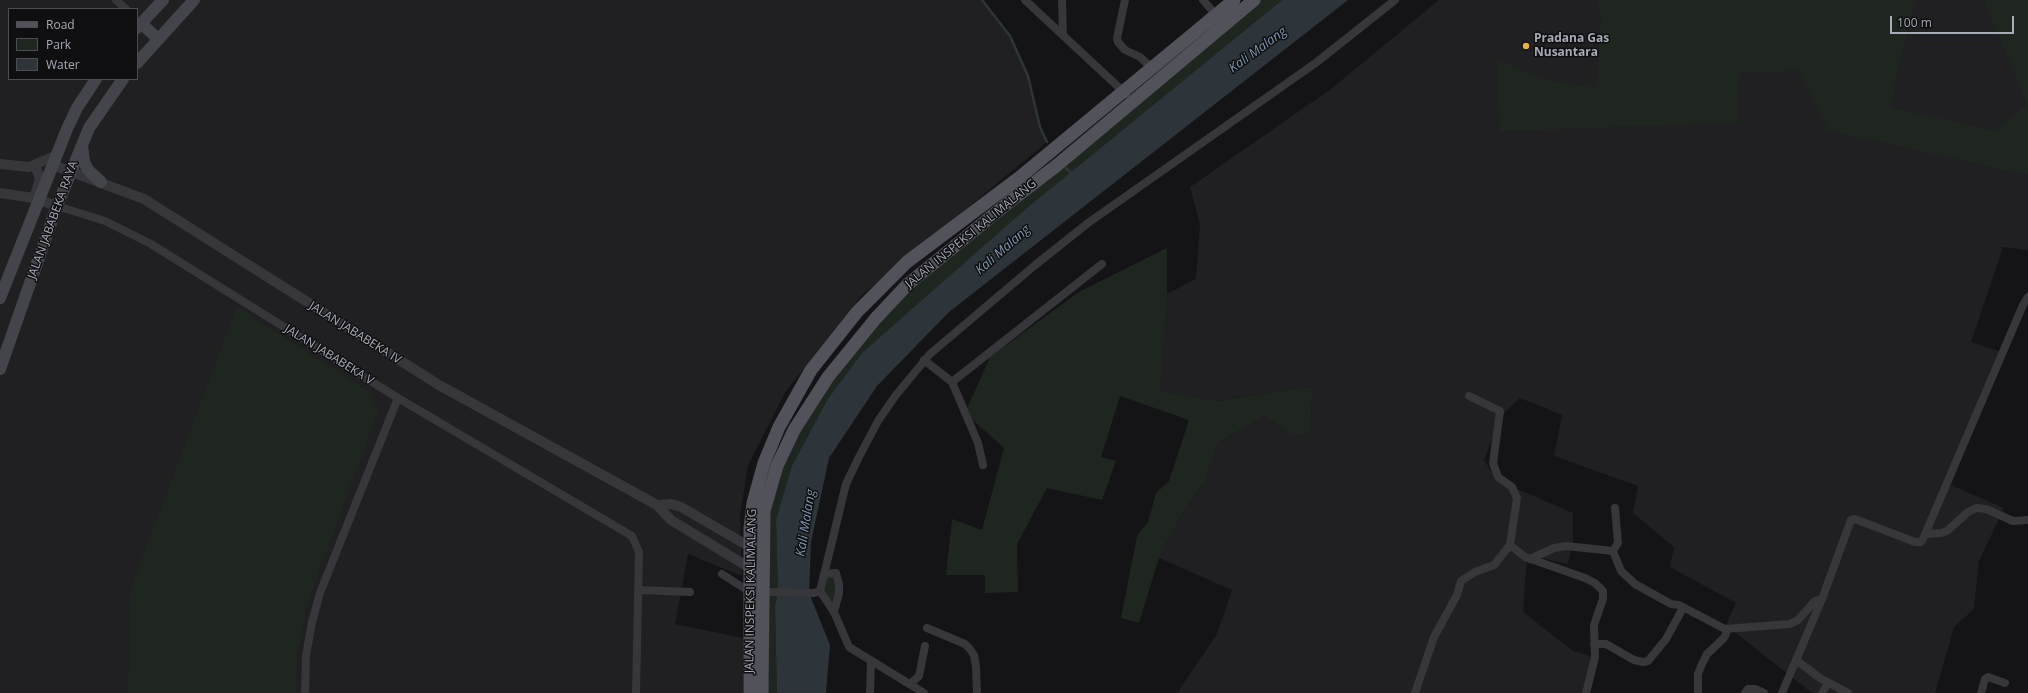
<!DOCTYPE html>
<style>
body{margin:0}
#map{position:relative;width:2028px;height:693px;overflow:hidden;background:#141416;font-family:"Open Sans",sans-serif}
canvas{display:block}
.legend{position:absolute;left:8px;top:8px;width:130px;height:72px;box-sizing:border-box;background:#0f0f11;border:1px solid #4c4d53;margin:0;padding:5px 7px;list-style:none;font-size:12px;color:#a7abb6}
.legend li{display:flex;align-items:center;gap:8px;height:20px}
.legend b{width:20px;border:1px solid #4c4d53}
.scale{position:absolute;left:1890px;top:16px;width:124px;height:18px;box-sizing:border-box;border:2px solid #a7abb6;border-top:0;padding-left:5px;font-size:12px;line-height:14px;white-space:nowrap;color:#a7abb6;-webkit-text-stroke:3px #0f0f11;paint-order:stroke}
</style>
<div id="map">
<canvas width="2028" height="693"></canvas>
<ul class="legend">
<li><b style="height:5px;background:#52535a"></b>Road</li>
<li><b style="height:11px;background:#1f2620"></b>Park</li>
<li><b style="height:11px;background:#2d353b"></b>Water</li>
</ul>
<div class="scale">100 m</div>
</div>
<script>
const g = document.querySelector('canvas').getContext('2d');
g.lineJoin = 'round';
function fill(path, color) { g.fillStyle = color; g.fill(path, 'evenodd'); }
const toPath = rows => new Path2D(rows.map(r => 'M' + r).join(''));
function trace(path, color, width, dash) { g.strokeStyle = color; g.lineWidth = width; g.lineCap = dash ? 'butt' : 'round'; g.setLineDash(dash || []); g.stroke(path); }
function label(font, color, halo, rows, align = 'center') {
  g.font = font + ' "Open Sans",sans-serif'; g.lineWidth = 3; g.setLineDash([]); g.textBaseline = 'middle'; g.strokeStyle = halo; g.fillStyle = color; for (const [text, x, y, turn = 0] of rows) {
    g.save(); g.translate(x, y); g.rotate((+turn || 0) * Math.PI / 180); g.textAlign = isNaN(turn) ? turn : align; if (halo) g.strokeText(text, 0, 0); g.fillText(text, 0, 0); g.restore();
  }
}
const built = toPath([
 [0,0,982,0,1010,36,1028,76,1040,127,1047,142,861,296,786,391,748,465,740,516,742,576,688,554,675,624,743,638,743,693,0,693],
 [9,9,137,9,137,79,9,79],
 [1439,0,2028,0,2028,250,2003,247,1971,342,2001,352,1951,485,2004,508,1979,561,1974,609,1954,627,1935,693,1812,693,1726,625,1736,603,1670,567,1674,547,1633,513,1638,486,1554,456,1562,415,1520,398,1500,417,1484,460,1497,480,1573,513,1573,542,1568,564,1527,555,1523,612,1573,651,1591,656,1582,693,1177,693,1217,634,1232,590,1159,558,1181,515,1204,483,1218,443,1264,416,1298,437,1310,429,1313,386,1218,401,1159,391,1167,294,1196,279,1200,224,1190,187,1331,89]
]);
const green = toPath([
 [1254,0,1282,0,1053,187,863,352,776,520,778,592,775,607,777,693,762,693,763,520,794,430,876,318],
 [1597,0,1914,0,1890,107,1994,131,2028,105,1984,0,2028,0,2028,175,1828,130,1799,71,1740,72,1737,123,1500,131,1497,60,1546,80,1596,88,1601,18],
 [1167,248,1167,294,1160,391,1218,401,1313,386,1310,430,1297,437,1264,416,1218,443,1204,483,1181,515,1159,558,1139,623,1121,618,1137,536,1148,522,1156,493,1169,481,1189,420,1120,396,1101,457,1116,461,1102,500,1047,488,1017,544,1018,592,985,593,985,575,946,575,952,519,982,530,1004,448,965,413,990,357,1079,292],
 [237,307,369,392,378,411,307,604,297,658,296,693,128,693,131,588],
 [836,573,836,606,820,591,824,574]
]);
const water = toPath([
 [1282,0,1348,0,949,312,877,386,829,458,811,542,809,593,830,645,826,693,777,693,775,606,778,592,776,520,792,466,828,399,863,352,1027,208]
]);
const stream = toPath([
 [982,0,1010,36,1028,76,1040,127,1047,142],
 [1066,168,1073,175]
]);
const minor = toPath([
 [116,0,126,9],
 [1025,0,1126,94],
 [1062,0,1063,35],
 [1125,0,1117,38,1118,42,1125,50,1140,57,1152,68],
 [1203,0,1216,15],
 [57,206,105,221,151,244,398,398,632,536,639,552,636,693],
 [924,360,952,382],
 [1469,396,1500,411,1493,463,1498,477,1512,487,1517,498,1510,545,1525,557,1585,578,1595,583,1603,591,1603,599,1594,625,1595,657,1586,693],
 [983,465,978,443,952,382,1102,264],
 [1926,534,1941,533,1947,531,1968,512,1976,508,1986,509,2013,521,2028,520],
 [1613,551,1621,571,1635,584,1671,604,1679,605,1725,629,1790,624,1798,620,1815,601,1822,599],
 [1530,559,1554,548,1566,546,1613,551,1618,543,1615,508],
 [722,574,750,592],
 [824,574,836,573,839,584,839,593,834,612],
 [638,590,690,592],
 [762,592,814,593,820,591],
 [927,628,965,644,969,648,974,655,976,667,977,693],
 [1594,644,1606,644,1634,660,1643,662,1648,661,1666,639,1683,608],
 [1796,660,1820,678,1848,693],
 [910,684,919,676,925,646],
 [305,693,306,656,312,622,320,593,398,398],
 [870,693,871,661],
 [924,693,849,647,834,612,820,591,846,484,859,457,878,421,896,395,930,354,1034,266,1088,223,1317,62,1395,0],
 [1415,693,1434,637,1457,595,1461,581,1475,572,1494,565,1510,545],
 [1698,693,1698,674,1702,664,1707,654,1724,638,1728,629],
 [1745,693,1748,689,1755,689,1764,693],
 [1782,693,1822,599,1851,520,1855,519,1915,542,1921,542,1923,539,2023,305,2028,297],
 [1822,693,1828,683],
 [1981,693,1985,679,1988,677,2005,683]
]);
const tertiary = toPath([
 [0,164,29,167,57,155],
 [53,165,144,199,439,385,657,505,671,520,750,568,756,568],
 [0,193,33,198,57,206],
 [35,195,40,179,35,165],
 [657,505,671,504,681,507,750,547,756,547]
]);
const secondary = toPath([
 [141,23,158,39],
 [137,28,163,0],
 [137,63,194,0],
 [82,145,84,162,88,170,101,182],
 [0,298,67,129,77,108,96,79],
 [0,369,57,206,80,150,89,128,123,79]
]);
const primary = toPath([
 [750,693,750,528,753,503,764,463,779,427,811,370,857,312,907,262,1020,177,1234,0],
 [762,693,764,511,777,466,794,430,828,377,876,318,908,284,1009,202,1056,166,1254,0]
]);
const markers = [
 [1526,46,4,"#e8b13a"]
];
const poiNames = [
 ["Pradana Gas",1534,39],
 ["Nusantara",1534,53]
];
const streetNames = [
 ["JALAN JABABEKA RAYA",53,220,-70],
 ["JALAN INSPEKSI KALIMALANG",971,234,-39],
 ["JALAN JABABEKA IV",355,333,32],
 ["JALAN JABABEKA V",329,355,32],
 ["JALAN INSPEKSI KALIMALANG",751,591,-89]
];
const waterNames = [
 ["Kali Malang",1258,50,-36],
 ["Kali Malang",1003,250,-41],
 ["Kali Malang",806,523,-81]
];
fill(built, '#202023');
fill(green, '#1f2620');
fill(water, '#2d353b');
trace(stream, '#2d353b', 2.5);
trace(minor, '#36363b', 8);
trace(tertiary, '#36363b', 10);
trace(secondary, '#44454b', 12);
trace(primary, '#52535a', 13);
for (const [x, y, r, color] of markers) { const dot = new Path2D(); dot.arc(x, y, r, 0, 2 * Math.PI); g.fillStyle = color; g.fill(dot); trace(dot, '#0f0f11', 1.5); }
label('bold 12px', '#a7abb6', '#0f0f11', poiNames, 'left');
label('12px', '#a7abb6', '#0f0f11', streetNames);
label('italic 13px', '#7f98af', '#0f0f11', waterNames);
</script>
